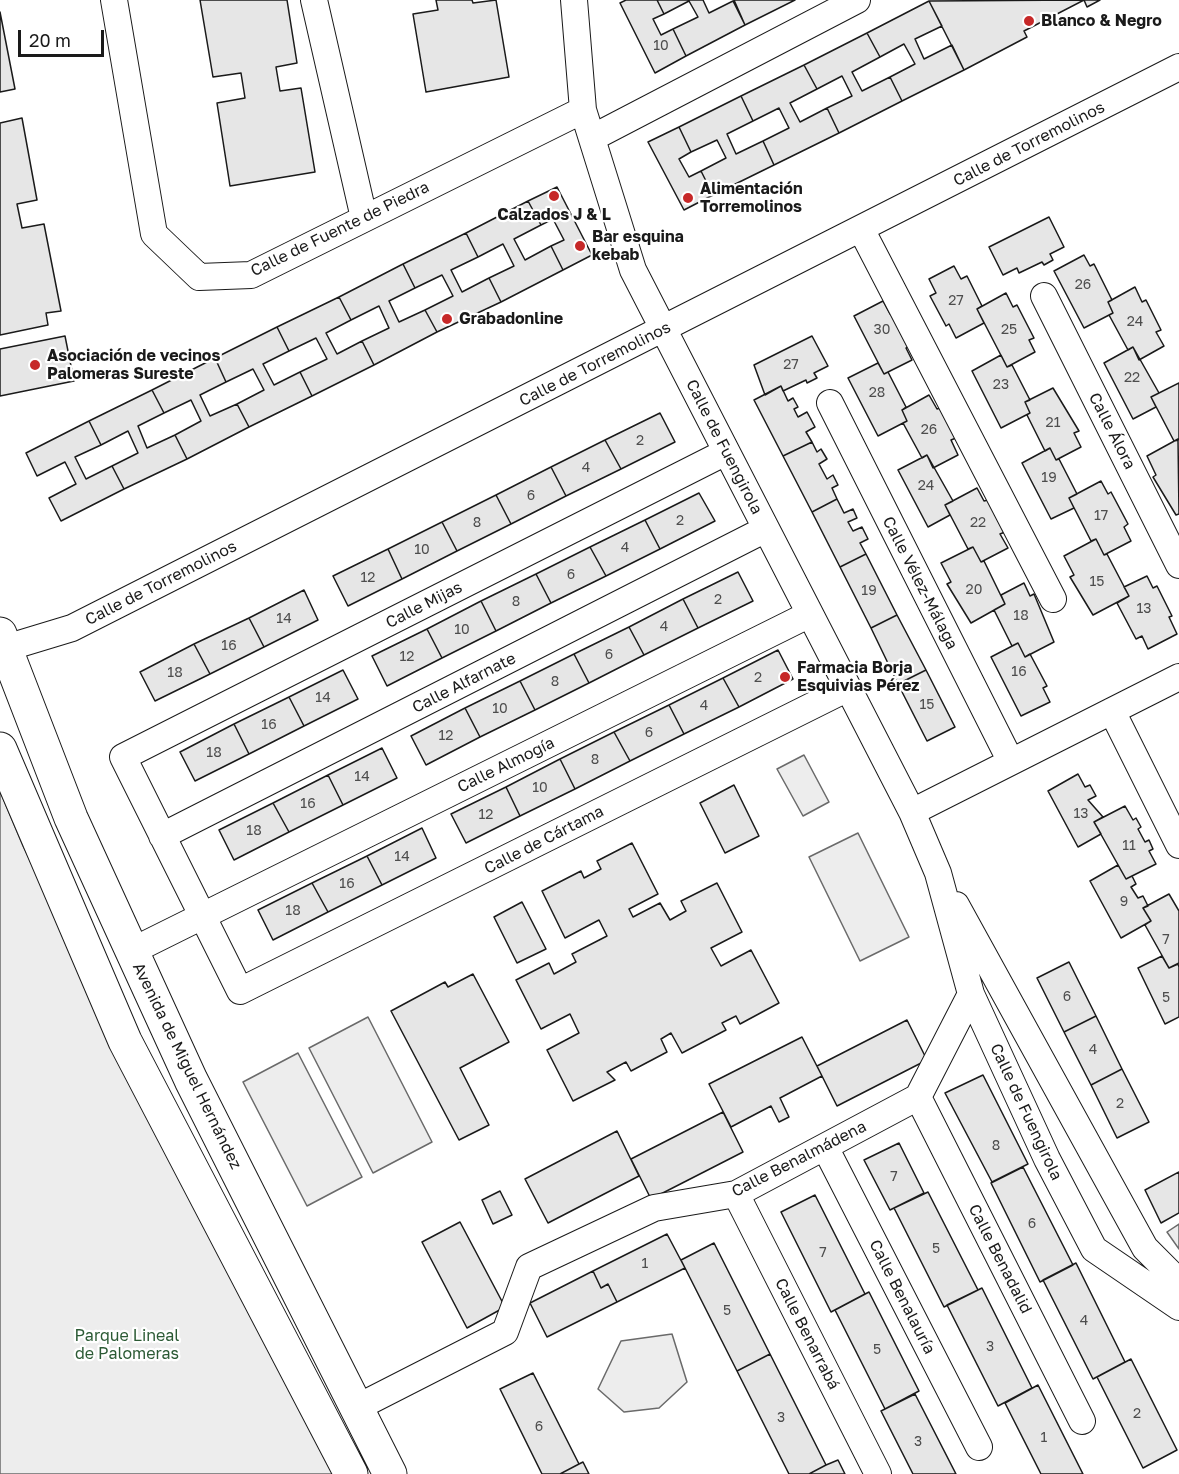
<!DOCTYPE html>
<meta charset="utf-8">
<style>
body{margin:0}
#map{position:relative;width:1179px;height:1474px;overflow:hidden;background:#fff;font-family:"Golos Text",sans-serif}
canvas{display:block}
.scale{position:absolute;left:18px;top:30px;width:86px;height:27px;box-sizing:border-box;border:3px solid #1a1a1a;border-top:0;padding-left:8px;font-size:18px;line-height:21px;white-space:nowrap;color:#1a1a1a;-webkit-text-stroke:4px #fff;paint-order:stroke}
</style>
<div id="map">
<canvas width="1179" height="1474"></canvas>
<div class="scale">20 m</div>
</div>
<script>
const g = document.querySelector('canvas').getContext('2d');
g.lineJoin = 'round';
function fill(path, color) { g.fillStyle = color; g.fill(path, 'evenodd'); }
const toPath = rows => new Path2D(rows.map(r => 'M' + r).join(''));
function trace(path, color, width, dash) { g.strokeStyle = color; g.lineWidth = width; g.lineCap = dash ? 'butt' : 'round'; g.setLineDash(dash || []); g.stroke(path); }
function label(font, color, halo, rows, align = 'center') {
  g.font = font + ' "Golos Text",sans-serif'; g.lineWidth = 4.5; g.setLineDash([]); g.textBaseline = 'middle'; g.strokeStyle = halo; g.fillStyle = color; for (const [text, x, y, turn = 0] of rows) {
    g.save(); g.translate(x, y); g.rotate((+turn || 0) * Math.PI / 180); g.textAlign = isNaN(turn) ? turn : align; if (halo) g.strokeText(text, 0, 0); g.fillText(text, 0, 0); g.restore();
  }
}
const green = toPath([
 [804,755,829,802,803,816,777,769,804,755],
 [0,791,23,846,278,1364,335,1474,0,1474,0,791],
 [858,833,909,937,860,961,809,857,858,833],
 [368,1017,432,1142,373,1173,309,1048,368,1017],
 [298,1053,362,1177,307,1206,243,1082,298,1053],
 [1179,1224,1179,1249,1167,1232,1179,1224],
 [672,1334,687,1382,659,1408,624,1412,598,1389,621,1341,672,1334]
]);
const building = toPath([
 [200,0,287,0,297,63,276,67,280,91,301,88,315,172,230,186,217,103,245,98,241,73,213,77,200,0],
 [436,0,472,0,473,3,496,0,509,77,426,92,413,14,438,10,436,0],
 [626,0,657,0,664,14,653,19,661,35,673,29,686,56,655,73,620,3,626,0],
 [657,0,703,0,709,13,733,1,745,25,686,56,673,29,698,17,689,1,664,14,657,0],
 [734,0,795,0,745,25,734,0],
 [1084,0,1024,31,1027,37,964,70,929,1,1084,0],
 [1084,0,1100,0,1087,7,1084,0],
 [929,1,942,26,915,39,924,59,952,45,964,70,902,101,890,77,915,64,904,44,880,57,867,33,929,1],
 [0,12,15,89,0,92,0,12],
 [867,33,880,57,852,72,862,91,890,77,902,101,839,133,827,108,852,96,842,76,817,89,804,65,867,33],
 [804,65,817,89,790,103,800,122,827,108,839,133,774,165,763,141,789,128,779,108,753,121,741,96,804,65],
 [741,96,753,121,727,134,736,154,763,141,774,165,713,195,701,171,726,158,717,140,691,152,679,127,741,96],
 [22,118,37,200,17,204,22,228,44,224,61,311,46,313,48,325,0,335,0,123,22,118],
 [679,127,691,152,679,159,689,177,701,171,713,195,684,210,648,142,679,127],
 [557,187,592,255,563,270,551,246,564,240,553,219,541,225,528,201,557,187],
 [528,201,541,225,514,239,525,260,551,246,563,270,501,302,489,278,514,266,503,244,478,257,466,233,528,201],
 [1049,217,1064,247,1050,254,1053,260,1044,265,1042,262,1019,273,1017,268,1003,275,989,247,1049,217],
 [466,233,478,257,451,270,462,292,489,278,501,302,437,332,425,310,453,296,442,275,415,288,403,264,466,233],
 [1084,255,1090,266,1094,264,1112,300,1108,302,1113,313,1084,328,1054,271,1084,255],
 [403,264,415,288,389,301,399,322,425,310,437,332,374,365,362,341,389,328,379,306,351,320,339,297,403,264],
 [954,266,961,279,967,276,982,306,977,309,984,323,956,338,949,324,946,326,930,296,936,293,929,279,954,266],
 [1135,287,1142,302,1146,300,1161,330,1156,332,1164,346,1139,360,1133,347,1128,350,1109,315,1113,313,1108,302,1135,287],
 [1006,293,1013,307,1017,305,1034,338,1029,340,1035,352,1007,367,977,309,1006,293],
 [339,297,351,320,326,333,337,354,362,341,374,365,312,396,300,372,327,359,316,338,289,351,277,327,339,297],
 [883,301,890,314,894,312,910,345,906,348,912,360,884,374,854,316,883,301],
 [277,327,289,351,263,364,274,385,300,372,312,396,249,427,237,404,264,390,253,369,226,382,215,358,277,327],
 [65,336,74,381,0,396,0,349,65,336],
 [812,336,828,366,814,373,817,378,807,383,806,380,783,391,781,386,765,395,754,365,812,336],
 [1133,347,1159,393,1151,397,1156,407,1133,419,1104,363,1133,347],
 [1001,355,1007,367,1012,365,1030,400,1025,402,1030,413,1001,428,972,371,1001,355],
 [215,358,226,382,200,395,210,416,237,404,249,427,187,459,175,435,201,421,191,400,164,413,152,390,215,358],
 [878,363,884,374,888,372,906,407,902,410,907,421,878,436,848,378,878,363],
 [1179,383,1179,440,1174,441,1151,397,1179,383],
 [781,386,788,401,793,398,798,407,794,409,798,417,807,412,815,427,806,432,812,442,783,456,754,400,781,386],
 [1053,388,1079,431,1074,433,1081,447,1056,460,1050,448,1045,451,1027,415,1030,413,1025,402,1053,388],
 [152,390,164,413,138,426,147,448,175,435,187,459,124,489,112,466,138,453,128,431,101,445,89,421,152,390],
 [929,395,937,409,940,408,956,438,951,440,958,455,933,468,927,455,922,458,903,423,907,421,902,410,929,395],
 [660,413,675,442,621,469,605,440,660,413],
 [89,421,101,445,75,457,86,479,112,466,124,489,61,521,49,498,76,484,65,462,37,476,26,453,89,421],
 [1178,439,1179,514,1176,515,1153,477,1156,475,1147,456,1178,439],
 [605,440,621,469,566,496,551,467,605,440],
 [812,442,817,452,821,449,827,459,819,464,827,479,833,475,838,485,832,488,837,499,812,512,783,456,812,442],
 [1050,448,1056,460,1059,459,1077,494,1069,498,1074,508,1051,519,1022,463,1050,448],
 [927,455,953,501,945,505,950,515,928,527,898,470,927,455],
 [551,467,566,496,511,524,496,495,551,467],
 [1101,481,1108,494,1111,492,1128,524,1124,527,1131,541,1104,555,1096,539,1091,541,1069,498,1101,481],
 [977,488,984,501,988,500,1005,532,1000,534,1008,548,981,562,973,547,968,549,945,505,977,488],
 [699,493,715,521,660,549,645,520,699,493],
 [496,495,511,524,457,551,442,522,496,495],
 [837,499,844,513,853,509,857,518,848,522,853,531,862,527,868,539,860,543,866,554,840,567,812,512,837,499],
 [645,520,660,549,606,576,590,547,645,520],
 [442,522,457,551,402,579,388,549,442,522],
 [1096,539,1104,555,1107,554,1129,596,1093,615,1070,577,1074,575,1064,556,1096,539],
 [590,547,606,576,551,603,536,574,590,547],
 [973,547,981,562,984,561,1005,604,971,623,947,584,951,582,941,563,973,547],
 [388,549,402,579,348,606,333,576,388,549],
 [866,554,897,615,871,628,840,567,866,554],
 [738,572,753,601,698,628,683,599,738,572],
 [536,574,551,603,496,631,481,601,536,574],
 [1147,576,1153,588,1157,586,1172,616,1169,617,1177,634,1148,649,1142,636,1136,639,1117,603,1129,596,1124,587,1147,576],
 [1024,583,1030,596,1034,594,1054,642,1025,657,1018,643,1012,646,994,610,1005,604,1001,595,1024,583],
 [304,590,318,620,264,647,249,618,304,590],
 [683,599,698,628,644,655,629,627,683,599],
 [481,601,496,631,442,658,427,629,481,601],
 [897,615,926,670,898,684,871,628,897,615],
 [249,618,264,647,210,674,194,644,249,618],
 [629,627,644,655,589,683,574,654,629,627],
 [427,629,442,658,387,686,372,656,427,629],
 [1018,643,1025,657,1030,654,1047,686,1043,688,1050,702,1021,716,991,657,1018,643],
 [194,644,210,674,155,701,140,672,194,644],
 [778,650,793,679,739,707,723,678,778,650],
 [574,654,589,683,535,710,520,681,574,654],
 [343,670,358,699,304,726,289,697,343,670],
 [926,670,955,727,927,741,898,684,926,670],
 [723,678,739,707,684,734,669,705,723,678],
 [520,681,535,710,480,737,465,708,520,681],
 [289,697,304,726,249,754,234,724,289,697],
 [669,705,684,734,630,761,614,732,669,705],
 [465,708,480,737,426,765,411,736,465,708],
 [234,724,249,754,195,781,180,752,234,724],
 [614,732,630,761,575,789,560,759,614,732],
 [382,748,397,778,343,805,328,775,382,748],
 [560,759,575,789,520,816,506,787,560,759],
 [1078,774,1085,787,1090,785,1096,796,1088,800,1103,817,1094,822,1101,834,1078,847,1048,791,1078,774],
 [328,775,343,805,289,832,273,803,328,775],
 [734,785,759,836,725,853,700,803,734,785],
 [506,787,520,816,466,843,451,814,506,787],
 [273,803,289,832,234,860,219,830,273,803],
 [1125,806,1133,820,1136,818,1141,827,1138,829,1145,842,1149,840,1153,849,1149,851,1156,864,1126,879,1094,822,1125,806],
 [422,828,436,858,382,885,367,856,422,828],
 [632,843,658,894,629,909,633,917,660,903,670,920,686,911,681,901,717,883,742,932,711,948,721,966,751,950,779,1003,740,1024,736,1016,722,1023,726,1030,682,1053,671,1033,661,1039,667,1052,631,1071,626,1062,607,1072,615,1080,573,1101,547,1050,579,1033,570,1014,541,1029,516,980,549,963,554,974,576,962,572,954,607,936,599,920,565,938,542,891,581,871,584,878,601,869,597,861,632,843],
 [367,856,382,885,328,912,312,883,367,856],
 [1118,865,1126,879,1132,876,1136,884,1131,887,1138,898,1143,896,1148,906,1143,908,1151,921,1121,938,1090,881,1118,865],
 [312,883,328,912,273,940,258,910,312,883],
 [1169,894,1179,911,1179,963,1169,968,1145,925,1151,921,1143,908,1169,894],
 [522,902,546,949,517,963,494,917,522,902],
 [1162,956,1169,968,1178,964,1179,967,1179,1017,1165,1024,1138,968,1162,956],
 [1069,962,1096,1016,1064,1032,1037,978,1069,962],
 [473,974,509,1042,460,1068,489,1125,459,1140,391,1011,445,982,448,987,473,974],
 [1096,1016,1122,1069,1091,1085,1064,1032,1096,1016],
 [907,1020,927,1060,837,1106,817,1066,907,1020],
 [802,1037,822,1076,780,1098,789,1117,779,1122,771,1106,731,1127,709,1084,802,1037],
 [1122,1069,1149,1122,1117,1138,1091,1085,1122,1069],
 [983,1075,1028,1164,992,1182,945,1093,983,1075],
 [723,1112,743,1152,651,1199,631,1159,723,1112],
 [617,1131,639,1176,548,1223,525,1179,617,1131],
 [899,1143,924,1193,890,1210,864,1160,899,1143],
 [1023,1167,1073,1265,1040,1282,991,1183,1023,1167],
 [1179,1172,1179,1213,1161,1223,1145,1190,1179,1172],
 [500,1191,512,1215,493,1224,482,1200,500,1191],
 [928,1192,978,1290,944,1307,894,1208,928,1192],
 [815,1195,865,1294,831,1312,781,1212,815,1195],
 [460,1222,505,1307,467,1328,422,1242,460,1222],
 [667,1234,685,1268,617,1302,608,1284,601,1288,593,1271,667,1234],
 [714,1243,770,1354,737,1371,681,1260,714,1243],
 [1076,1263,1125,1362,1093,1379,1043,1280,1076,1263],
 [593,1271,601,1288,608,1284,617,1302,547,1337,530,1303,593,1271],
 [982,1288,1032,1388,998,1406,947,1305,982,1288],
 [869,1292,919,1391,885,1409,835,1310,869,1292],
 [770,1354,826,1465,809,1474,789,1474,737,1371,770,1354],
 [1131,1359,1177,1450,1143,1468,1097,1377,1131,1359],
 [533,1373,579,1464,560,1474,542,1474,500,1389,533,1373],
 [1038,1385,1083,1474,1041,1474,1005,1403,1038,1385],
 [915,1394,956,1474,913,1474,881,1411,915,1394],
 [838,1460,845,1474,809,1474,826,1465,838,1460],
 [583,1462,589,1474,560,1474,579,1464,583,1462]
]);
const street = toPath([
 [114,0,154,234,199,277,251,275,583,110],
 [314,0,364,218],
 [574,0,583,110,633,270,912,812,938,873,971,994,1047,1159,1094,1249,1179,1307],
 [592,138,857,0],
 [861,229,1053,599],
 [1044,296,1179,565],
 [830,403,1011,762],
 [726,452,123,757,240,991,848,688],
 [0,646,6,648,72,628,1179,67],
 [1112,711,1179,845],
 [912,812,1179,677],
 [162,836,766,529],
 [956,905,1145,1248,1179,1282],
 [132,951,810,614],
 [918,1097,1082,1421],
 [825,1147,979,1447],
 [736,1194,878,1474],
 [358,1407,505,1332,529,1267,654,1208,736,1194,918,1097,971,994]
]);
const secondary = toPath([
 [0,634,71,818,191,1080,390,1474],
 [0,749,125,1041,351,1474]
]);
const markers = [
 [1029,21,6,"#c62828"],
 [554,196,6,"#c62828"],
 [688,198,6,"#c62828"],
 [580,246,6,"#c62828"],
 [447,319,6,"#c62828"],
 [35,365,6,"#c62828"],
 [785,677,6,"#c62828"]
];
const numberNames = [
 ["10",661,46],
 ["26",1083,285],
 ["27",956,301],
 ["24",1135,322],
 ["30",882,330],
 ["25",1009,330],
 ["27",791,365],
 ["22",1132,378],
 ["23",1001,385],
 ["28",877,393],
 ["21",1053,423],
 ["26",929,430],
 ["2",640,441],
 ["4",586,468],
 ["19",1049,478],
 ["24",926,486],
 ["6",531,496],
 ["17",1101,516],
 ["2",680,521],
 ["8",477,523],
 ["22",978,523],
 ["4",625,548],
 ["10",422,550],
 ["6",571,575],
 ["12",368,578],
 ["15",1097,582],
 ["20",974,590],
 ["19",869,591],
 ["2",718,600],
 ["8",516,602],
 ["13",1144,609],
 ["18",1021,616],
 ["14",284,619],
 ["4",664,627],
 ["10",462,630],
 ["16",229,646],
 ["6",609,655],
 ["12",407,657],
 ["16",1019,672],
 ["18",175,673],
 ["2",758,678],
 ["8",555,682],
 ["14",323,698],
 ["15",927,705],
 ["4",704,706],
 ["10",500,709],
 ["16",269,725],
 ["6",649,733],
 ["12",446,736],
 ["18",214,753],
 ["8",595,760],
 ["14",362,777],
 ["10",540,788],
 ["16",308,804],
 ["13",1081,814],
 ["12",486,815],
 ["18",254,831],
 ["11",1129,846],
 ["14",402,857],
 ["16",347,884],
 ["9",1124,902],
 ["18",293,911],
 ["7",1166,940],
 ["6",1067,997],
 ["5",1166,998],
 ["4",1093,1050],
 ["2",1120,1104],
 ["8",996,1146],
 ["7",894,1177],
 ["6",1032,1224],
 ["5",936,1249],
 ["7",823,1253],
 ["1",645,1264],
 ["5",727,1311],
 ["4",1084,1321],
 ["3",990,1347],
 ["5",877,1350],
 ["2",1137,1414],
 ["3",781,1418],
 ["6",539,1427],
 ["1",1044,1438],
 ["3",918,1442]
];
const poiNames = [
 ["Blanco & Negro",1041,21],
 ["Alimentación",700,189],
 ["Torremolinos",700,207],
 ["Calzados J & L",554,215,"center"],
 ["Bar esquina",592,237],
 ["kebab",592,255],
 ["Grabadonline",459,319],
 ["Asociación de vecinos",47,356],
 ["Palomeras Sureste",47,374],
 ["Farmacia Borja",797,668],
 ["Esquivias Pérez",797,686]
];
const streetNames = [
 ["Calle de Torremolinos",1029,144,-27],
 ["Calle de Fuente de Piedra",340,229,-26],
 ["Calle de Torremolinos",595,364,-27],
 ["Calle Álora",1112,431,63],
 ["Calle de Fuengirola",724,447,63],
 ["Calle de Torremolinos",161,583,-27],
 ["Calle Vélez-Málaga",920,583,63],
 ["Calle Mijas",424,605,-27],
 ["Calle Alfarnate",464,683,-27],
 ["Calle Almogía",506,765,-26],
 ["Calle de Cártama",544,840,-27],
 ["Avenida de Miguel Hernández",187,1066,64],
 ["Calle de Fuengirola",1026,1112,65],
 ["Calle Benalmádena",799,1159,-27],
 ["Calle Benadalid",1000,1259,63],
 ["Calle Benalauría",902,1297,63],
 ["Calle Benarrabá",807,1334,63]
];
const parkNames = [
 ["Parque Lineal",127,1336],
 ["de Palomeras",127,1354]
];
fill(green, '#ededed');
trace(green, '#6a6a6a', 1.5);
fill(building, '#e6e6e6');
trace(building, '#1a1a1a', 1.5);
trace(street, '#1a1a1a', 28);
trace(secondary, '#1a1a1a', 35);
trace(street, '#fff', 26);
trace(secondary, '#fff', 33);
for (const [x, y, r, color] of markers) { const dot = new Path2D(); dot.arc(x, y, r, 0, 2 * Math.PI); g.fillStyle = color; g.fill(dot); trace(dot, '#fff', 2); }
label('14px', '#4d4d4d', null, numberNames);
label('bold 16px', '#1a1a1a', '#fff', poiNames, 'left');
label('16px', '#1a1a1a', '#fff', streetNames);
label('16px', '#2b5a34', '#fff', parkNames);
</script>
